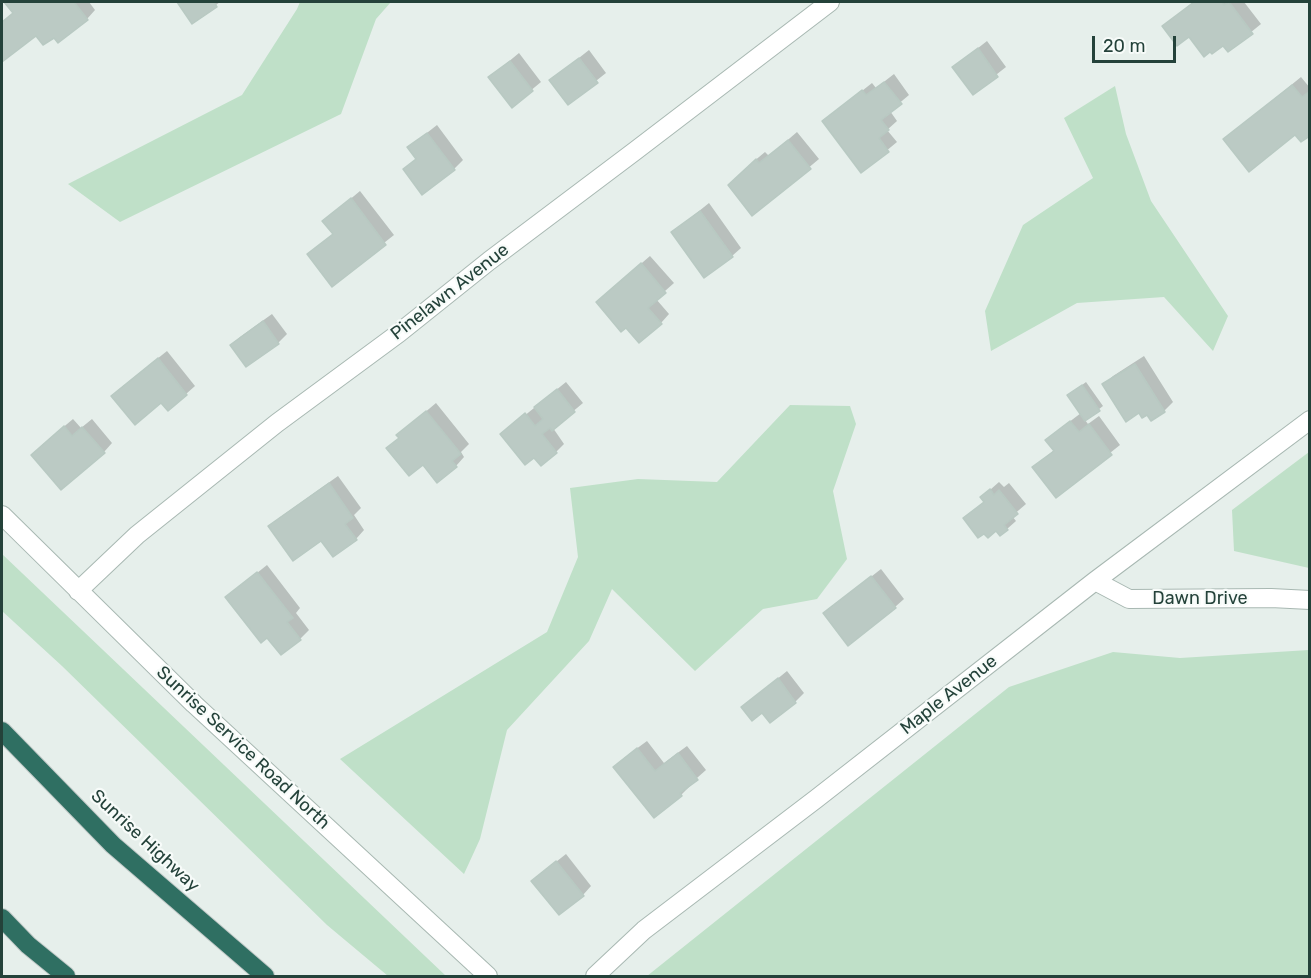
<!DOCTYPE html>
<style>
body{margin:0}
#map{position:relative;width:1311px;height:978px;overflow:hidden;background:#e6efeb;font-family:Rubik,sans-serif}
canvas{display:block}
.frame{position:absolute;inset:0;border:3px solid #24423a;pointer-events:none}
.scale{position:absolute;left:1092px;top:36px;width:84px;height:27px;box-sizing:border-box;border:3px solid #24423a;border-top:0;padding-left:8px;font-size:18px;line-height:21px;white-space:nowrap;color:#24423a;-webkit-text-stroke:4px #f7fbf9;paint-order:stroke}
</style>
<div id="map">
<canvas width="1311" height="978"></canvas>
<div class="frame"></div>
<div class="scale">20 m</div>
</div>
<script>
const g = document.querySelector('canvas').getContext('2d');
g.lineJoin = 'round';
function fill(path, color) { g.fillStyle = color; g.fill(path, 'evenodd'); }
const toPath = rows => new Path2D(rows.map(r => 'M' + r).join(''));
function trace(path, color, width, dash) { g.strokeStyle = color; g.lineWidth = width; g.lineCap = dash ? 'butt' : 'round'; g.setLineDash(dash || []); g.stroke(path); }
function label(font, color, halo, rows, align = 'center') {
  g.font = font + ' Rubik,sans-serif'; g.lineWidth = 4.5; g.setLineDash([]); g.textBaseline = 'middle'; g.strokeStyle = halo; g.fillStyle = color; for (const [text, x, y, turn = 0] of rows) {
    g.save(); g.translate(x, y); g.rotate((+turn || 0) * Math.PI / 180); g.textAlign = isNaN(turn) ? turn : align; if (halo) g.strokeText(text, 0, 0); g.fillText(text, 0, 0); g.restore();
  }
}
const green = toPath([
 [300,2,391,2,376,19,341,114,120,222,68,184,242,95,297,9],
 [1115,86,1126,134,1151,201,1228,316,1213,351,1164,297,1077,303,991,351,985,311,1023,225,1093,178,1064,118],
 [790,405,850,406,856,424,833,491,847,559,817,599,763,609,695,671,612,589,589,641,507,730,480,839,464,874,340,759,547,632,578,557,570,488,638,479,717,482],
 [1309,452,1309,568,1234,551,1232,510],
 [2,554,446,976,388,976,327,925,62,666,2,611],
 [1309,650,1309,976,647,976,1009,687,1113,652,1180,658]
]);
const shadow = toPath([
 [6,2,89,2,95,10,87,19,54,35,37,34,2,60,2,22,14,12],
 [179,2,220,2,193,22],
 [1193,2,1244,2,1261,24,1229,50,1224,44,1164,26],
 [987,41,1006,67,973,93,954,67],
 [589,50,606,73,568,103,551,80],
 [519,53,541,82,512,106,490,77],
 [894,74,909,95,890,111,897,121,887,130,897,142,862,171,824,121,872,83,876,88],
 [1301,77,1310,88,1310,134,1296,133,1225,139],
 [437,125,463,160,454,169,405,169,417,158,409,147],
 [797,132,819,159,753,214,753,162,765,152,769,156],
 [360,191,394,235,332,284,318,246,334,233,324,221],
 [709,203,741,248,732,256,673,232],
 [650,256,674,283,656,299,669,314,661,323,606,294],
 [272,314,287,334,278,343,231,345,240,337],
 [167,351,195,386,186,394,161,401,122,387],
 [1144,356,1173,402,1164,411,1148,412,1104,384,1113,376],
 [566,382,583,403,553,428,564,444,556,452,534,456,502,434],
 [1086,382,1103,406,1085,420,1088,424,1099,416,1120,445,1056,496,1034,467,1054,450,1056,432,1081,413,1073,392],
 [436,403,469,444,461,452,464,457,456,466,398,435],
 [73,419,81,428,92,419,112,443,104,452,41,446],
 [338,476,361,508,354,515,364,530,356,539,321,539,270,527,279,518],
 [999,482,1004,487,1009,483,1026,504,1012,516,1016,521,1007,529,974,510,985,501,982,497],
 [267,565,300,608,296,613,309,630,300,639,227,597],
 [881,569,904,599,895,607,825,613],
 [787,671,804,693,795,702,770,721,763,711,743,707],
 [647,741,664,763,687,746,706,770,689,785,690,786,681,795,624,758],
 [566,854,591,886,583,895,542,873]
]);
const building = toPath([
 [4,2,74,2,88,20,58,43,54,38,43,45,36,36,2,62,2,22,13,13,4,2],
 [177,2,214,2,217,7,192,24,177,2],
 [1194,2,1222,2,1224,5,1229,2,1253,34,1228,52,1223,46,1212,54,1210,52,1204,57,1189,37,1177,46,1162,26,1194,2],
 [978,48,998,77,973,95,952,67,978,48],
 [579,58,598,83,568,105,549,80,579,58],
 [510,61,533,91,512,108,488,77,510,61],
 [884,82,902,104,881,120,889,130,879,138,889,152,861,173,822,121,862,90,866,95,884,82],
 [1292,85,1302,97,1310,91,1310,136,1301,142,1295,135,1249,172,1223,139,1292,85],
 [427,133,455,170,422,195,403,169,416,159,407,147,427,133],
 [788,140,811,169,752,216,728,185,756,159,759,163,788,140],
 [351,198,386,245,332,287,307,254,333,234,322,221,351,198],
 [700,211,733,257,704,278,671,232,700,211],
 [641,263,666,293,648,308,662,324,639,343,626,328,621,332,596,302,641,263],
 [263,321,279,344,246,367,230,345,263,321],
 [158,358,187,395,168,411,161,403,135,425,111,396,158,358],
 [1135,364,1165,412,1151,421,1147,415,1142,418,1139,413,1126,422,1102,384,1135,364],
 [1082,385,1100,411,1085,421,1067,395,1082,385],
 [557,389,575,412,552,431,550,428,542,434,557,453,541,466,534,458,525,465,500,434,525,413,535,426,543,419,534,407,557,389],
 [426,411,461,454,452,461,457,467,437,483,423,465,409,476,386,448,399,438,396,435,426,411],
 [1070,421,1079,432,1089,424,1112,455,1056,498,1032,467,1054,451,1045,440,1070,421],
 [64,426,72,436,82,427,105,453,61,490,31,455,64,426],
 [329,483,353,518,345,524,357,540,333,557,321,541,293,561,268,526,329,483],
 [990,489,994,495,999,490,1018,514,1004,525,1008,530,1000,536,996,531,988,538,984,534,978,538,963,518,984,502,980,497,990,489],
 [257,572,293,618,287,622,301,640,281,655,267,638,261,643,225,597,257,572],
 [871,576,896,608,848,646,823,613,871,576],
 [778,678,796,703,770,723,762,713,752,721,741,707,778,678],
 [637,748,655,771,678,753,698,780,680,793,682,796,654,818,613,767,637,748],
 [556,861,584,896,559,915,531,881,556,861]
]);
const minor = toPath([
 [2,515,194,704,488,976],
 [1095,581,1129,599,1271,598,1310,600],
 [78,591,137,535,277,423,399,333,489,261,635,151,830,2],
 [595,976,644,930,816,799,1095,581,1310,420]
]);
const highway = toPath([
 [2,731,113,845,265,976],
 [2,918,28,945,66,976]
]);
const streetNames = [
 ["Pinelawn Avenue",450,292,-38],
 ["Dawn Drive",1200,599],
 ["Maple Avenue",949,695,-38],
 ["Sunrise Service Road North",243,748,43],
 ["Sunrise Highway",145,841,43]
];
fill(green, '#bfe0c8');
fill(shadow, '#0003');
fill(building, '#bbcac4');
trace(building, '#b8c9c2', 1.5);
trace(minor, '#a8b8b2', 20);
trace(highway, '#c2cac8', 20);
trace(minor, '#fff', 18);
trace(highway, '#2f6f62', 18);
label('18px', '#24423a', '#f7fbf9', streetNames);
</script>
